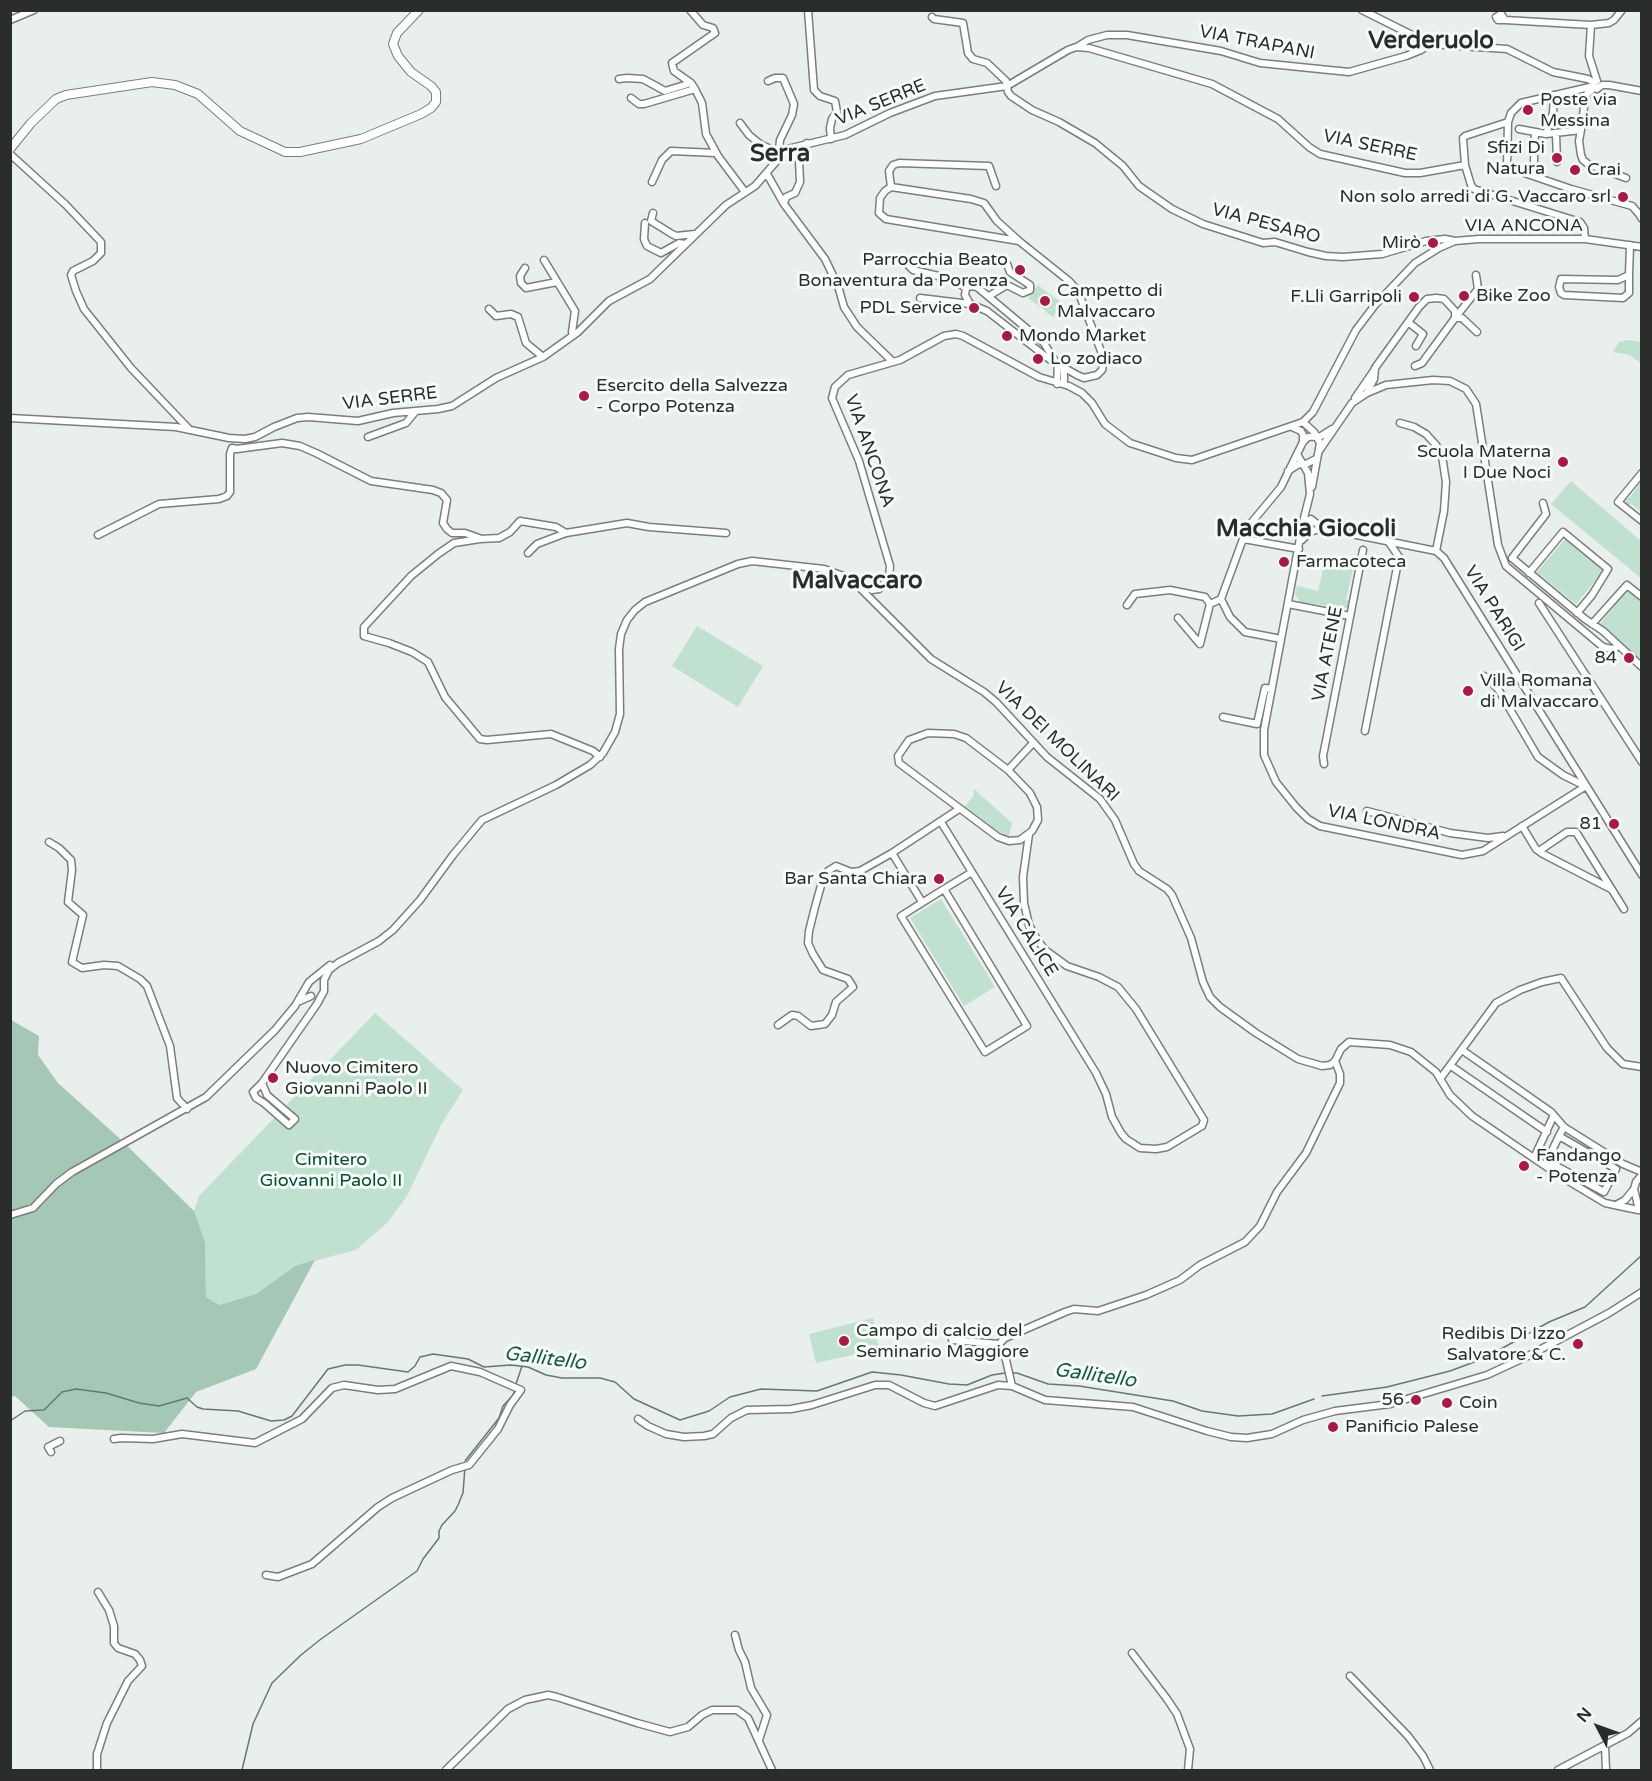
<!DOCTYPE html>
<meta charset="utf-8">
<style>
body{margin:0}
#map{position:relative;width:1652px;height:1781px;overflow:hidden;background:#e8efec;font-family:"Varela Round",sans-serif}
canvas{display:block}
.frame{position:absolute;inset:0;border:12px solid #2b2d2c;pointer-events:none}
.north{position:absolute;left:1568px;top:1697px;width:60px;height:60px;-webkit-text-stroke:4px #f5fdf9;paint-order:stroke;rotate:311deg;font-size:16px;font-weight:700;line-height:24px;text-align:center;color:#2b2d2c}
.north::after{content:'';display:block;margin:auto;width:21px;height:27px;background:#2b2d2c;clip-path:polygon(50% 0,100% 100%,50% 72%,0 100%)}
</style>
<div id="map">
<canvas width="1652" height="1781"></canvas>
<div class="frame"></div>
<div class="north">N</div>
</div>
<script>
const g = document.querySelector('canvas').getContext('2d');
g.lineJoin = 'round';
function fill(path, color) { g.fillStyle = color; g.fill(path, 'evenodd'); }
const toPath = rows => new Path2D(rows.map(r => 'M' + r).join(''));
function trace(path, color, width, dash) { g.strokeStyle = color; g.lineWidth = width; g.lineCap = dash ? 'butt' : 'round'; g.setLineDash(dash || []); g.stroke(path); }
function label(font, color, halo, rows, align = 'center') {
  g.font = font + ' "Varela Round",sans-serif'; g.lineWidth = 6; g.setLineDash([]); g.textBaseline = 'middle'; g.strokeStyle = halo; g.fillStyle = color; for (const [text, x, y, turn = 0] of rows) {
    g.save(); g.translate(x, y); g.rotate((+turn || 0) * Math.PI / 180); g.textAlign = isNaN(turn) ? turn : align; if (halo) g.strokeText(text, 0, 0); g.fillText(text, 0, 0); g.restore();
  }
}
const green = toPath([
 [1038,285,1063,304,1053,317,1028,298],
 [1628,340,1641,342,1641,363,1629,355,1613,352,1619,342],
 [1571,481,1641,541,1641,578,1551,504],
 [1641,482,1641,512,1632,504,1627,505,1622,501,1625,496,1630,497],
 [1566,538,1604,570,1576,604,1537,572],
 [1326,558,1354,565,1346,600,1350,601,1348,607,1345,608,1300,602,1295,594,1297,586,1318,591],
 [1627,590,1641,602,1641,662,1599,625],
 [697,626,763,666,738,707,672,666],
 [974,789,1012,823,1009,836,993,829,964,807,973,797],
 [941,899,995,987,964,1006,910,918],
 [375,1013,463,1090,442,1123,407,1196,387,1223,356,1250,295,1266,256,1294,219,1305,206,1297,205,1242,194,1211,199,1196],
 [873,1318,879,1349,816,1363,809,1334]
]);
const forest = toPath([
 [11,1020,39,1036,38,1055,58,1083,117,1136,194,1211,205,1242,206,1297,219,1305,256,1294,295,1266,315,1260,256,1369,196,1392,164,1433,49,1427,15,1396,11,1397]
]);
const stream = toPath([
 [1010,1373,1017,1373,1048,1384,1079,1386,1173,1401,1202,1411,1238,1416,1272,1414,1314,1399],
 [516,1384,522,1366],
 [1322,1396,1387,1387,1450,1371,1485,1358,1549,1322,1585,1307,1642,1255],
 [10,1421,25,1411,44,1410,62,1392,76,1389,106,1393,139,1403,159,1406,187,1398,197,1407,203,1409,238,1411,271,1421,284,1420,292,1416,328,1369,345,1365,358,1365,408,1372,415,1366,420,1357,433,1354,468,1359,484,1367,511,1365,528,1367,546,1375,562,1378,600,1378,615,1382,634,1399,680,1420,709,1411,730,1397,761,1389,817,1391,872,1372,901,1375,949,1384,967,1385,992,1375,1005,1373],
 [465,1461,499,1418,503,1406,513,1395,515,1390],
 [242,1770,253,1724,272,1683,301,1655,321,1639,417,1571,423,1559,439,1538,439,1531,442,1525,455,1511,458,1505,463,1493,465,1467]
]);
const minor = toPath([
 [690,10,703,25,713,28,715,33,672,63,674,71,691,83,695,89],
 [808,10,814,90,820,96,835,101,837,112,832,119,830,128,831,139],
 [1362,10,1430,44,1507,49,1553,72,1588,79,1595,83],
 [932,17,934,19,963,23,968,53,973,59,987,63,1006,81,1008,92,1011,96,1032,110,1059,122,1095,143,1123,166,1139,186,1172,209,1203,224,1263,243,1275,242,1308,252,1326,256,1343,257,1382,254,1426,241,1445,239,1455,241],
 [10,20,34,10],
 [1505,20,1498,20,1496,17,1501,14,1505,20,1591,25,1609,23,1614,20,1622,10],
 [1591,25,1589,56,1597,81],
 [1077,47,1088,40,1107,35,1127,35,1221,51,1260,63,1349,72,1406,56,1421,50,1430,44],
 [619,79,627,78,643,79,665,91,691,83],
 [768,81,775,78,783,78,794,104,792,115,780,140,779,150,781,154],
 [1642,91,1609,85,1602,85,1597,89,1594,86,1521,103,1511,113,1508,122,1507,167,1571,189,1632,206,1639,214,1642,219],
 [631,98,639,104,644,104,695,89,702,103,706,134,718,156,745,192],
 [1508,122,1465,136,1463,138,1465,165,1471,185,1474,189,1580,222,1584,228,1585,239],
 [740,123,749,135,760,144,781,154],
 [1519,129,1546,134,1581,130,1579,141,1581,155,1583,160,1588,164,1626,178],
 [1581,130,1585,100,1587,94,1594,88],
 [1546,134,1553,113,1554,95],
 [1556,134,1557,162],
 [807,143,799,161,800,182,795,193,786,197,784,204,825,259,838,286,844,307,857,327,893,362],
 [10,154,66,205,101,242,101,253,93,261,73,271,71,275,76,291,84,309,131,368,189,429],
 [1534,161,1535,132],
 [767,174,784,204],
 [652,182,662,160,671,151,716,153],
 [891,187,889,171,893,165,899,163,989,166,996,186],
 [653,213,651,221,672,234,676,236,695,234],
 [645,223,644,239,647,246,661,253,679,243,685,244],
 [544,260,575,311,572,332,574,335],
 [908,265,913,270,951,279,966,288,971,286,977,287,1044,343,1055,361],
 [525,268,520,276,521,283,526,288,557,282],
 [1629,275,1629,293,1623,298,1564,295,1561,293,1559,287,1561,279,1618,280,1629,275,1630,245],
 [966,288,965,295,970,304,987,311,1049,359,1077,375,1084,378,1097,375,1102,370,1104,359,1078,291,1069,281,1019,241,997,221,984,203,971,199,891,187,885,191,880,198,879,213,886,219,1019,241],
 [989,296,1007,285,1023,293,1030,290,1030,285,1010,272,1007,264],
 [920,298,970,304],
 [489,309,496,316,511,314,518,317,526,343,543,357],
 [1455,318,1478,289,1476,275],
 [1455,318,1462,318,1477,332],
 [1408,322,1423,334,1416,346],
 [1064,380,1064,367],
 [1057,384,1058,364],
 [1367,392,1374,379,1375,368,1419,307,1427,299,1436,298,1444,299,1455,311,1455,318,1422,363,1415,366],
 [1355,398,1375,369],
 [10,418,176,427,229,438,245,439,255,437,274,427,297,418,308,417,358,421,393,413,438,409,452,406,496,378,543,357,578,332,609,301,650,279,726,205,755,186,787,149,845,135,890,113,935,96,1007,86,1068,50,1076,47,1089,48,1212,84,1278,119,1309,147,1320,154,1405,173,1420,173,1465,165],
 [1303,422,1314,432,1320,443,1312,487],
 [1400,423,1414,427,1426,434,1436,445,1442,456,1446,482,1444,511,1436,551],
 [1292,427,1301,431,1303,435,1303,441],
 [1332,429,1321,436,1308,437,1303,442,1297,454,1308,473,1310,494,1303,522,1264,730,1264,755,1276,782,1296,807,1308,819,1320,826,1462,855,1483,851,1586,786],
 [368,437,406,423,415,412],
 [1319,451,1352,403,1367,393,1386,385,1433,380,1450,381,1466,389,1476,404,1498,545,1506,566,1603,647,1612,649,1619,646],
 [1288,471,1299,464,1304,465,1316,459],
 [1642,473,1618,502,1642,521],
 [1543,503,1546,514,1512,558,1585,619,1603,631,1642,667],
 [1303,522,1311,519,1322,528,1436,551,1444,558,1642,875],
 [1233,524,1247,528],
 [98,535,159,504,219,499,227,496,230,492,230,454,232,448,237,449,282,443,300,446,316,453,371,481,433,490,441,493,447,500,443,523,447,529,452,533,465,533,479,538],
 [1244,539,1299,549],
 [1302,540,1310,532,1322,528],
 [1388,541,1399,557],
 [528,553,537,544,566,533],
 [1529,573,1563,532,1608,569,1592,595,1577,613],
 [861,586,872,590,879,589,889,578,890,566,859,461,832,398,835,387,848,375,900,360,944,336,956,334,963,336,1039,377,1069,386,1082,393,1092,403,1105,424,1130,443,1176,458,1192,460,1303,422,1313,412,1356,330,1375,305,1415,263,1439,248,1455,241,1479,239,1585,239,1642,247],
 [1221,599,1247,528,1281,487,1297,454],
 [1221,599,1230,617,1245,632,1281,639],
 [1539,603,1642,762],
 [1288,604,1350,616],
 [1127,605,1135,594,1170,590,1205,597,1210,604],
 [1178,618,1200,644,1210,604,1221,599],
 [1592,624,1627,585,1642,597],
 [1484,676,1498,689,1538,757,1563,775,1585,786],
 [1223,717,1257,724,1265,688,1271,689],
 [1365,731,1399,557],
 [928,733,954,734,966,738,1008,770,1030,793,1037,807,1038,820,1032,831,1020,840,1009,841,998,837,899,763,898,756,909,740,928,733],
 [600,757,593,751,551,734,487,740,480,739,445,697,428,662,412,652,389,643,364,636,364,627,411,576,438,554,454,543,480,539,499,538,510,532,520,521,556,527,566,533,627,523,649,527,726,533],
 [1324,764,1323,756,1363,550],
 [1008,770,1033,743],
 [1367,811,1450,833,1488,838,1503,836],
 [941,822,1096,1073,1106,1094,1112,1117,1121,1133,1126,1139,1140,1148,1156,1149,1167,1147,1202,1126,1204,1120,1136,1009,1118,987,1099,977,1067,966,1045,950,1036,938,1029,925,1024,903,1023,877,1029,834],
 [1522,826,1536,849,1543,854,1611,889],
 [49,842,59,848,71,860,72,870,68,902,83,915,72,962,82,968,104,965,118,966,140,979,147,986,170,1046,177,1098,187,1109],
 [1539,851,1567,832,1576,832,1624,909],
 [944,889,1027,1026,985,1052,901,916,944,889],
 [944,889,972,872],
 [922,902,892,853,959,809],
 [300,1001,311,996],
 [778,1025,792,1015,798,1016,811,1026,825,1024,832,1015,836,1002,853,987,848,979,823,970,813,954,808,943,809,931,815,907,822,882,828,871,836,866,851,872,860,871,892,853],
 [1462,1050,1551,1112,1564,1127],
 [1451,1066,1547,1132],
 [1440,1079,1496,1003,1520,990,1542,982,1561,978,1607,1048,1623,1064,1642,1067],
 [262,1083,267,1095,295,1119,289,1125,264,1103,256,1098,253,1092,262,1083,317,1004,324,991,324,980,329,970,338,963,379,941,393,930,420,900,453,855,482,820,556,785,590,765,603,753,615,732,620,714,619,649,621,634,627,620,635,610,645,602,738,564,752,561,824,569,849,578,857,585,931,659,984,692,996,702,1047,757,1100,799,1115,820,1134,864,1139,871,1167,889,1172,895,1191,938,1203,982,1210,997,1220,1007,1256,1033,1298,1059,1322,1066,1330,1065,1335,1061,1341,1049,1349,1042,1390,1045,1411,1052,1436,1072,1450,1095,1472,1116,1560,1176,1605,1203,1638,1210],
 [1559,1136,1616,1169,1604,1192,1547,1161,1559,1136,1564,1127,1623,1164,1642,1172],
 [1534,1158,1553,1117],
 [1616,1205,1625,1200,1634,1189],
 [1639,1210,1634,1189,1636,1182,1642,1175],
 [10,1215,33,1208,56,1184,72,1172,206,1097,275,1030,295,1006,309,982,330,965],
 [952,1340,999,1344,1006,1360,1012,1386],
 [999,1344,1005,1338,1065,1312,1074,1309,1098,1311,1146,1295,1180,1280,1200,1265,1245,1242,1260,1226,1277,1192,1306,1153,1340,1083,1340,1074,1335,1061],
 [638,1419,648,1426,666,1434,684,1437,704,1436,713,1434,731,1418,747,1410,791,1409,812,1405,875,1385,889,1385,924,1403,935,1406,998,1385,1012,1386,1045,1400,1133,1407,1207,1431,1231,1437,1247,1438,1272,1434,1303,1420,1335,1411,1390,1404,1487,1375,1528,1356,1609,1313,1642,1292],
 [114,1439,121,1438,153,1439,182,1434,255,1443,302,1419,332,1388,344,1385,378,1390,395,1389,451,1366,480,1372,521,1390,510,1405,498,1429,469,1465,452,1470,392,1498,378,1507,312,1564,278,1577,266,1575],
 [51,1452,48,1447,60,1441],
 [735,1635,739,1650,745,1662,751,1688,767,1715,759,1740],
 [1132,1653,1167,1699,1177,1714,1190,1749,1188,1770],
 [1350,1676,1408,1736,1423,1756,1430,1770],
 [1605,1745,1606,1770],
 [97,1770,97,1754,107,1723,128,1681,142,1666,140,1660,135,1654,118,1648,114,1643,114,1626,109,1610,98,1592],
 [446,1770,508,1709,525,1700,548,1695,557,1697,637,1723,670,1732,688,1727,702,1715,712,1710,737,1710,748,1718,772,1770],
 [1558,1770,1628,1733,1642,1721]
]);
const major = toPath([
 [10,149,31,123,56,99,66,95,152,82,175,85,198,94,240,131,285,152,300,152,361,139,421,114,431,108,436,102,436,92,431,86,411,72,398,56,393,44,397,33,419,10]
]);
const markers = [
 [1528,110,6,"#ac1844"],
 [1557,158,6,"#ac1844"],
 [1575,170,6,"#ac1844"],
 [1623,197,6,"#ac1844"],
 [1433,243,6,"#ac1844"],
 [1020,270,6,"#ac1844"],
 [1464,296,6,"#ac1844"],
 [1414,297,6,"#ac1844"],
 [1045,301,6,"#ac1844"],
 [974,308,6,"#ac1844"],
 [1007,336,6,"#ac1844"],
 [1038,359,6,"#ac1844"],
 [584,396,6,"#ac1844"],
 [1563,462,6,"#ac1844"],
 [1284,562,6,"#ac1844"],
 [1629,658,6,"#ac1844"],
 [1468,691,6,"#ac1844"],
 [1614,824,6,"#ac1844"],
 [939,879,6,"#ac1844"],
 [273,1078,6,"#ac1844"],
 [1524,1166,6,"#ac1844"],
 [844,1341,6,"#ac1844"],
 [1578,1344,6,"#ac1844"],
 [1416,1400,6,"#ac1844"],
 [1447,1403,6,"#ac1844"],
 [1333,1427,6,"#ac1844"]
];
const streetNames = [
 ["VIA TRAPANI",1257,43,11],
 ["VIA SERRE",881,103,-22],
 ["VIA SERRE",1370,146,12],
 ["VIA PESARO",1266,224,15],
 ["VIA ANCONA",1524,226],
 ["VIA SERRE",390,399,-7],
 ["VIA ANCONA",869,451,71],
 ["VIA PARIGI",1494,609,58],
 ["VIA ATENE",1328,654,-79],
 ["VIA DEI MOLINARI",1057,742,44],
 ["VIA LONDRA",1384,823,12],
 ["VIA CALICE",1026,932,58]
];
const poiNames = [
 ["Poste via",1540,100],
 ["Messina",1540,121],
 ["Sfizi Di",1545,148,"right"],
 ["Natura",1545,169,"right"],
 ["Crai",1587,170],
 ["Non solo arredi di G. Vaccaro srl",1611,197,"right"],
 ["Mirò",1421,243,"right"],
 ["Parrocchia Beato",1008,260,"right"],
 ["Bonaventura da Porenza",1008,281,"right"],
 ["Campetto di",1057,291],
 ["Malvaccaro",1057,312],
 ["Bike Zoo",1476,296],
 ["F.Lli Garripoli",1402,297,"right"],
 ["PDL Service",962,308,"right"],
 ["Mondo Market",1019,336],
 ["Lo zodiaco",1050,359],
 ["Esercito della Salvezza",596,386],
 ["- Corpo Potenza",596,407],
 ["Scuola Materna",1551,452,"right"],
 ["I Due Noci",1551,473,"right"],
 ["Farmacoteca",1296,562],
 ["84",1617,658,"right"],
 ["Villa Romana",1480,681],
 ["di Malvaccaro",1480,702],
 ["81",1602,824,"right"],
 ["Bar Santa Chiara",927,879,"right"],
 ["Nuovo Cimitero",285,1068],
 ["Giovanni Paolo II",285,1089],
 ["Fandango",1536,1156],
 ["- Potenza",1536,1177],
 ["Campo di calcio del",856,1331],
 ["Seminario Maggiore",856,1352],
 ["Redibis Di Izzo",1566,1334,"right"],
 ["Salvatore & C.",1566,1355,"right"],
 ["56",1404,1400,"right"],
 ["Coin",1459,1403],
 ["Panificio Palese",1345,1427]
];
const parkNames = [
 ["Cimitero",331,1160],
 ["Giovanni Paolo II",331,1181]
];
const waterNames = [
 ["Gallitello",545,1359,7],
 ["Gallitello",1095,1376,8]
];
const districtNames = [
 ["Verderuolo",1431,42],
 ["Serra",780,155],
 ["Macchia Giocoli",1306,530],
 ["Malvaccaro",857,582]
];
fill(green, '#c0e1d0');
fill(forest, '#a5c7b6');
trace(stream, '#637b6f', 1.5);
trace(minor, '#797f7c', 9);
trace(major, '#797f7c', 10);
trace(minor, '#fff', 6);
trace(major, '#fff', 8);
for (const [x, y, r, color] of markers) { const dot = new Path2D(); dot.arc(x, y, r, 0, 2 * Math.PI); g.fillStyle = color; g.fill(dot); trace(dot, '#f5fdf9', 2); }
label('18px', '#2b2d2c', '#f5fdf9', streetNames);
label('18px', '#2b2d2c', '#f5fdf9', poiNames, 'left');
label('18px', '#084b34', '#f5fdf9', parkNames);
label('italic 20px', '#1b5840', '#f5fdf9', waterNames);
label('bold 24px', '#2b2d2c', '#f5fdf9', districtNames);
</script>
